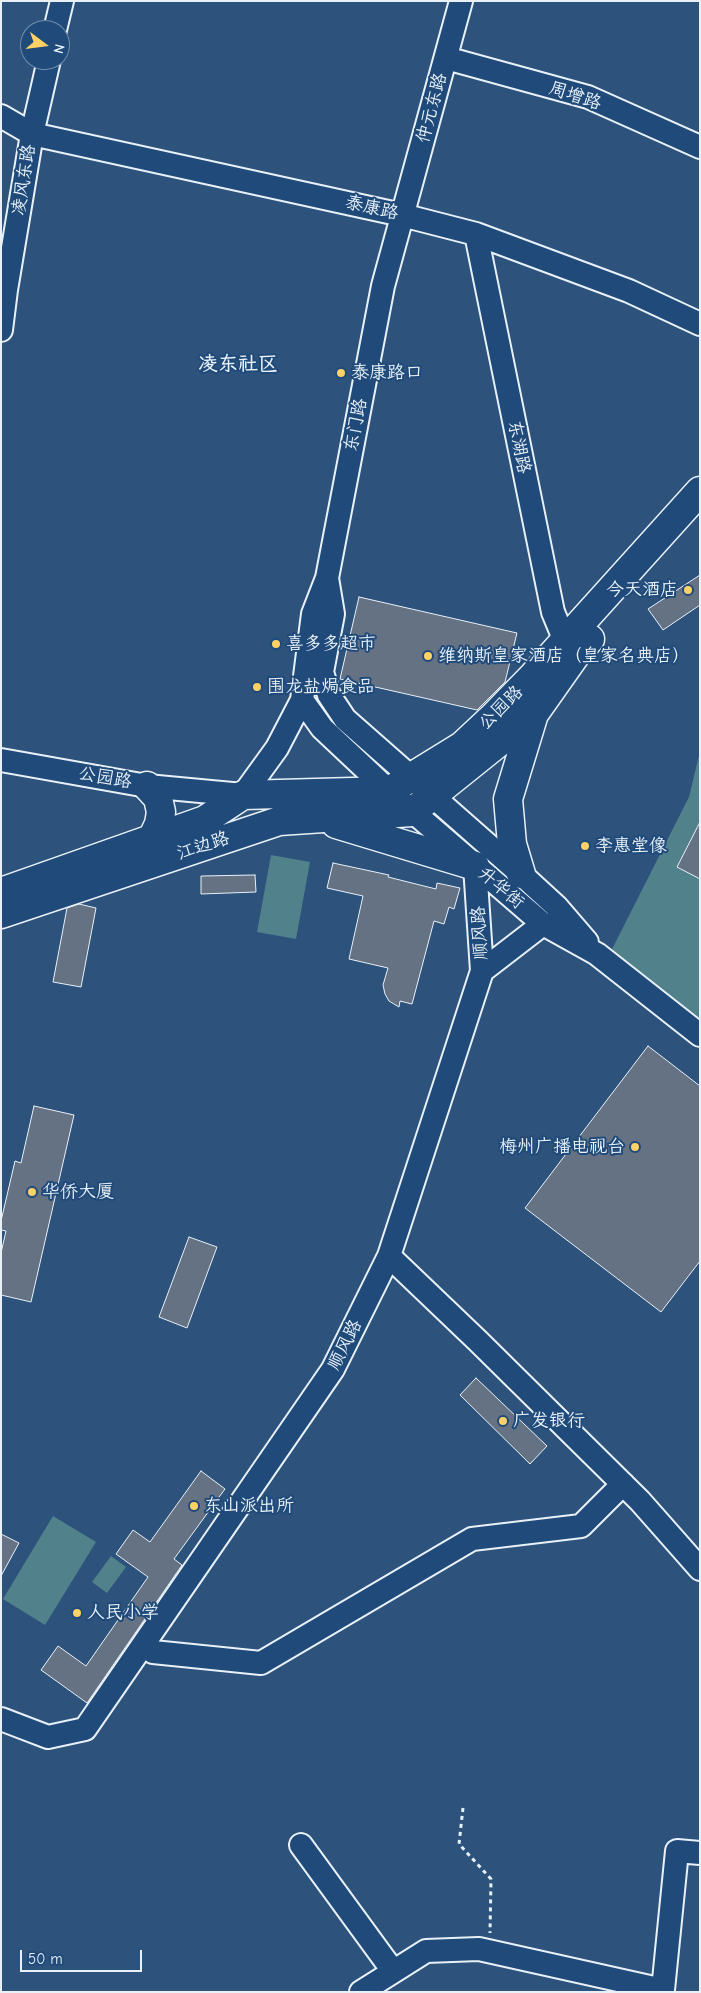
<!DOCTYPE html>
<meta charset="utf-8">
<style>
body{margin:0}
#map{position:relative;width:701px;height:1993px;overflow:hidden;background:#2d527c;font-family:"Comic Neue",sans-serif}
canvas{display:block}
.frame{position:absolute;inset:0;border:2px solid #e8f1f8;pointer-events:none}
.north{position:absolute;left:20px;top:20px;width:50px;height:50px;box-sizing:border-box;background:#1f4a7a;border:1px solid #6f8dac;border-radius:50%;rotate:105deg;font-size:14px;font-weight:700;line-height:20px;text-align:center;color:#e8f1f8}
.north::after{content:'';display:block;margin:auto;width:18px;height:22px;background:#ffd166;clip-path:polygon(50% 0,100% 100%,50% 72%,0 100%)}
.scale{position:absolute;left:20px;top:1950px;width:122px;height:22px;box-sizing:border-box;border:2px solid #e8f1f8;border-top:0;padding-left:6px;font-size:15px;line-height:18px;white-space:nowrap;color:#e8f1f8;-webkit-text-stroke:4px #1f4a7a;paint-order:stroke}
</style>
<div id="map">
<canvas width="701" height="1993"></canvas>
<div class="frame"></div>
<div class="north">N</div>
<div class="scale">50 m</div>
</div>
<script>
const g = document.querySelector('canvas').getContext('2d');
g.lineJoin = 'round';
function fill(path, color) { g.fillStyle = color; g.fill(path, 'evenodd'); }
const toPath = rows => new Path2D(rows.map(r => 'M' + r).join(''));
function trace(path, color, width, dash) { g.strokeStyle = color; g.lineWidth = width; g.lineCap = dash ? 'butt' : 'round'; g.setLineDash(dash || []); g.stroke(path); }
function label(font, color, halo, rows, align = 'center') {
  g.font = font + ' "Comic Neue","LXGW WenKai TC",sans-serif'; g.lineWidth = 4; g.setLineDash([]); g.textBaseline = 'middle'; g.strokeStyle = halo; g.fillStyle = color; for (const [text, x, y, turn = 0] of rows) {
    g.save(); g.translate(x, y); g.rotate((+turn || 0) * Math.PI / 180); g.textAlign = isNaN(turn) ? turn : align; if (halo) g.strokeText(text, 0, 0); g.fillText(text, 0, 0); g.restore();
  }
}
const green = toPath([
 [700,751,700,1038,606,961,689,797],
 [271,855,310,862,296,939,257,932],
 [53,1516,96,1542,45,1625,3,1599],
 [111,1556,126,1567,107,1593,92,1582]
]);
const building = toPath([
 [700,575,700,605,663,630,648,609,700,575],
 [359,597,517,633,505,682,477,710,340,679,359,597],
 [700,822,700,879,677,867,700,822],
 [333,863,389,875,388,877,436,889,437,883,460,888,454,909,449,907,444,924,434,921,412,1004,400,1001,399,1007,389,1001,385,994,383,985,388,968,349,959,363,896,327,888,333,863],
 [255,875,256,892,201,894,201,876,255,875],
 [79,904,96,908,81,987,53,982,67,908,79,904],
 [648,1046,700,1086,700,1261,661,1312,525,1208,648,1046],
 [34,1106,74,1115,31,1302,1,1295,1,1253,6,1231,1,1230,1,1221,15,1161,21,1163,34,1106],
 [189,1237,217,1247,187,1328,159,1317,189,1237],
 [476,1378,547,1446,530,1464,460,1395,476,1378],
 [201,1471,225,1489,174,1559,182,1565,87,1703,41,1670,58,1646,86,1666,148,1577,116,1554,133,1530,150,1542,201,1471],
 [1,1534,19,1543,1,1576,1,1534]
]);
const path = toPath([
 [463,1808,459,1844,491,1879,490,1933]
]);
const minor = toPath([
 [55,30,62,1],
 [446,58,588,97,700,147],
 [1,116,32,134,402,215,476,234,629,291,700,324],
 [476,234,553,612,565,641,577,652],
 [1,330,6,290,32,134,49,60],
 [327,578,333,614,322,672,329,695,345,719,521,874,556,906,587,942],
 [302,700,322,728,389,791,543,924,597,954,700,1035],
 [1,760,147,786,243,795,277,748,302,700,313,614,327,578,383,286,461,1],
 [482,971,543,924],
 [389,1256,478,1341,640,1501,700,1569],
 [153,1652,261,1663,472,1539,581,1526,623,1484],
 [1,1719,48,1737,85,1729,333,1369,389,1256,482,971,475,866],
 [301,1845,393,1971],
 [361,1992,426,1951,479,1949,663,1990,677,1851,700,1853]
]);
const major = toPath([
 [147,786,158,798,161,812,159,824,152,839],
 [336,824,475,866],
 [521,874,512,844,508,799,534,714],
 [1,892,205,820,243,795,389,791,462,746,493,717,534,675,700,491],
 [1,914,279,821,412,812,534,714,577,653,590,639]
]);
const markers = [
 [341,373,5,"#ffd166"],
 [688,590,5,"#ffd166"],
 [276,644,5,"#ffd166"],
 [428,656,5,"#ffd166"],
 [257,687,5,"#ffd166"],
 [585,846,5,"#ffd166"],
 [635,1147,5,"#ffd166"],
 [32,1192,5,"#ffd166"],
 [503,1421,5,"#ffd166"],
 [194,1506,5,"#ffd166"],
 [77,1613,5,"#ffd166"]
];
const streetNames = [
 ["周增路",575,96,18],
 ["仲元东路",432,108,-75],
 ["凌风东路",24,180,-81],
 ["泰康路",372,208,13],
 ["东门路",356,425,-79],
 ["东湖路",519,447,79],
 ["公园路",501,708,-45],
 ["公园路",105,778,10],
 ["江边路",203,846,-18],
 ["升华街",501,888,40],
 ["顺风路",480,933,-93],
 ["顺风路",345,1345,-63]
];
const poiNames = [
 ["泰康路口",351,373],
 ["今天酒店",678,590,"right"],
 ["喜多多超市",286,644],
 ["维纳斯皇家酒店（皇家名典店）",438,656],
 ["围龙盐焗食品",267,687],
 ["李惠堂像",595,846],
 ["梅州广播电视台",625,1147,"right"],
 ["华侨大厦",42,1192],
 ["广发银行",513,1421],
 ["东山派出所",204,1506],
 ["人民小学",87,1613]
];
const quarterNames = [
 ["凌东社区",238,364]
];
fill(green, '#51818b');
fill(building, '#657284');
trace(building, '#e8f1f8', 1);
trace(minor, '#e8f1f8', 26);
trace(major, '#e8f1f8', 31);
trace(path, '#e8f1f8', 3, [4, 4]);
trace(minor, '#1f4a7a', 22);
trace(major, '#1f4a7a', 28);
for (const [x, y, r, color] of markers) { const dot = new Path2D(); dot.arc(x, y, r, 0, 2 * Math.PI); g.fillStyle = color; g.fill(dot); trace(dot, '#1f4a7a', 2); }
label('18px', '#e8f1f8', '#1f4a7a', streetNames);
label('18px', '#e8f1f8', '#1f4a7a', poiNames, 'left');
label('bold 20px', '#e8f1f8', '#1f4a7a', quarterNames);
</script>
